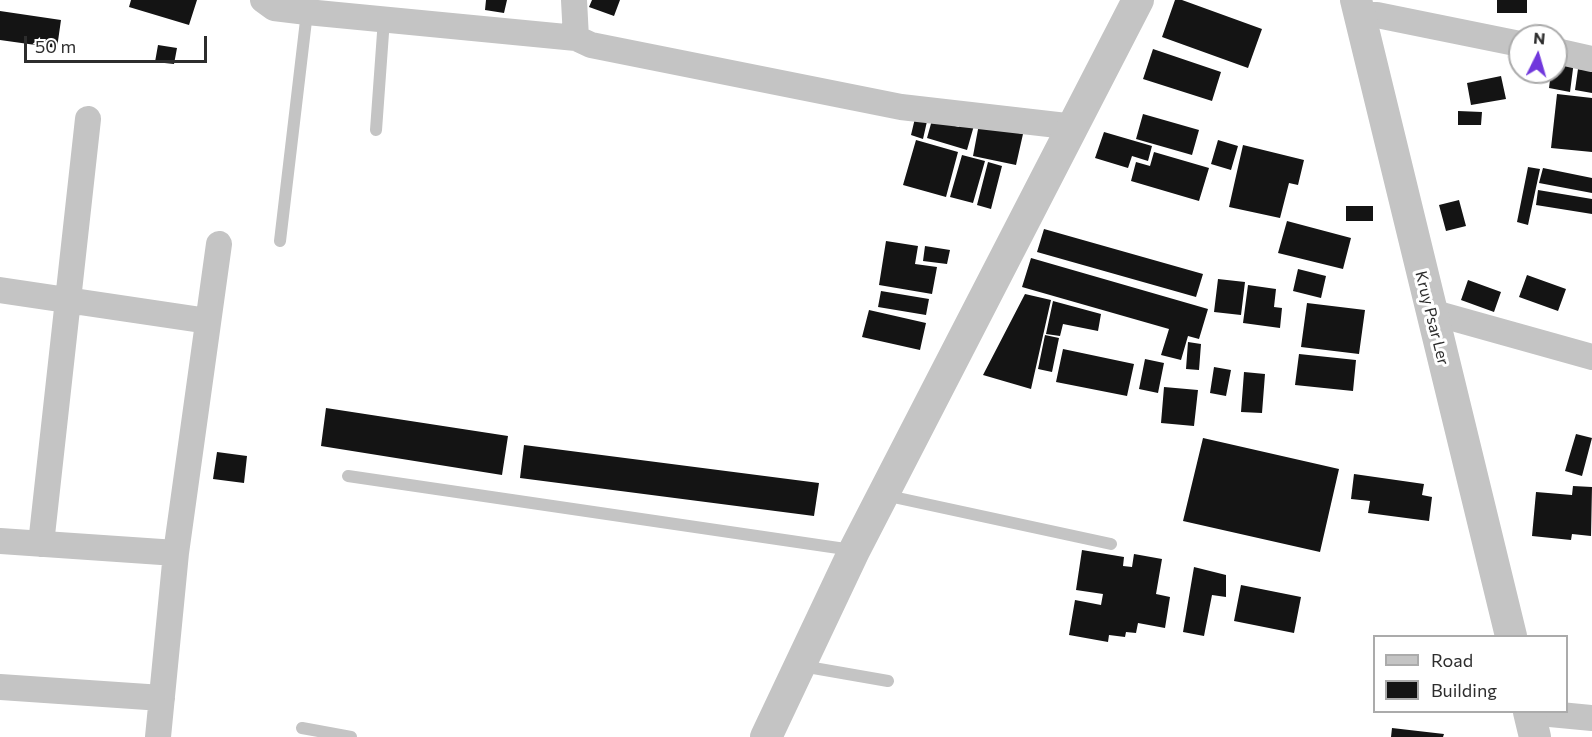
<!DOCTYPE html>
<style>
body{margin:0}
#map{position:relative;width:1592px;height:737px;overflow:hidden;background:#fff;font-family:Commissioner,sans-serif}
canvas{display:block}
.legend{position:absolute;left:1373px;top:635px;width:195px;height:78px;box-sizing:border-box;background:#fff;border:2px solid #ababab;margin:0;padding:8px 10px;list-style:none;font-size:18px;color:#2d2d2d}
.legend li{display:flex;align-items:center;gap:12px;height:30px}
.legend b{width:30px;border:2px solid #ababab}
.north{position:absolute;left:1508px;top:24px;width:60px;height:60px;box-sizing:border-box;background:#fff;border:2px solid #ababab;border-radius:50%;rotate:5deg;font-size:16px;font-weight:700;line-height:24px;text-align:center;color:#2d2d2d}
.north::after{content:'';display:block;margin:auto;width:21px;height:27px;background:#7037dc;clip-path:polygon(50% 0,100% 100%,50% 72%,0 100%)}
.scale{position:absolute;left:24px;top:36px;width:183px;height:27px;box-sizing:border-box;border:3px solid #2d2d2d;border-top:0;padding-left:8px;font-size:18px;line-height:21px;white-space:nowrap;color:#2d2d2d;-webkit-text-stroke:4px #fff;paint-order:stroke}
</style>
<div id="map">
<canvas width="1592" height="737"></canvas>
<ul class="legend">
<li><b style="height:8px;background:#c4c4c4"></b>Road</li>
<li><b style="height:16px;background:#141414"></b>Building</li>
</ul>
<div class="north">N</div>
<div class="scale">50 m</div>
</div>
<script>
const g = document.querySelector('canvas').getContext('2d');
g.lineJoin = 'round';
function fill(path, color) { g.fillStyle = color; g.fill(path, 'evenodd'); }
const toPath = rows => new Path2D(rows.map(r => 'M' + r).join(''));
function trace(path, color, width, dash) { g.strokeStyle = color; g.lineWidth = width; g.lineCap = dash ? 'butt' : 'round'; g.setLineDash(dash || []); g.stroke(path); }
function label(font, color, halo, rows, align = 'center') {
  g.font = font + ' Commissioner,sans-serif'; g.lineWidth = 6; g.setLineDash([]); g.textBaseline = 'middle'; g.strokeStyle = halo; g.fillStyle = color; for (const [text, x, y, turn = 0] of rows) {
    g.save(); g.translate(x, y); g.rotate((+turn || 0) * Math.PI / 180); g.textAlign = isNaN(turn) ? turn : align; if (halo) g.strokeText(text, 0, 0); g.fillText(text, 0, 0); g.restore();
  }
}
const building = toPath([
 [131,0,197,0,189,25,129,7],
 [486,0,507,0,504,13,485,10],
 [592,0,620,0,614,16,589,7],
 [1175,0,1182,0,1262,29,1248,68,1162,37],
 [1497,0,1527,0,1527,13,1497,13],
 [0,11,61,20,57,48,0,40],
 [158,45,177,48,174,64,155,62],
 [1153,49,1221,72,1212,101,1143,79],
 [1556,58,1574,61,1570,92,1549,88,1551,72,1556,72],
 [1578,69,1592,71,1592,93,1575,90],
 [1501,76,1506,99,1471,105,1467,83],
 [1557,94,1592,98,1592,152,1551,148],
 [1458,111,1482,112,1481,125,1458,125],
 [916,114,928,117,923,139,911,135],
 [1143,114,1199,130,1192,155,1136,139],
 [961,119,975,122,967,150,927,138,932,120,959,127],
 [979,124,1023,134,1016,165,973,156],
 [1104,132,1152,146,1148,161,1132,156,1128,168,1095,158],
 [916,140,958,152,946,197,903,185],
 [1218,140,1238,146,1231,170,1211,164],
 [1243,145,1304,160,1298,185,1289,183,1280,218,1229,207],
 [1154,152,1209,168,1199,201,1131,181,1136,162,1150,166],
 [962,155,985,161,973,203,950,197],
 [988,162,1002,166,991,209,977,205],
 [1528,167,1540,169,1528,225,1517,222],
 [1543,168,1592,178,1592,193,1539,183],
 [1538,190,1592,199,1592,214,1536,205],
 [1459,200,1466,226,1446,231,1439,205],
 [1346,206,1373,206,1373,221,1346,221],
 [1287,221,1351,238,1343,269,1278,253],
 [1044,229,1203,274,1196,297,1037,252],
 [886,241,918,246,915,264,937,267,932,294,879,285],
 [925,246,950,250,947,264,923,261],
 [1031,258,1208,309,1199,339,1188,336,1181,360,1161,355,1169,329,1022,287],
 [1298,269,1326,276,1321,298,1293,291],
 [1527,275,1566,289,1558,311,1519,297],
 [1218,279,1245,282,1241,315,1214,312],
 [1468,280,1501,292,1494,312,1461,300],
 [1248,285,1276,289,1274,307,1282,308,1280,328,1243,323],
 [881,291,929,299,926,315,878,307],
 [1025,294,1051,300,1031,389,983,375],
 [1053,301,1101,314,1098,331,1063,324,1060,336,1046,334],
 [1307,303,1365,310,1359,354,1301,347],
 [869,310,926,323,920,350,862,337],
 [1045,335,1059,338,1052,372,1038,369],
 [1188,342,1201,344,1199,370,1186,369],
 [1063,349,1134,364,1127,396,1056,382],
 [1299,354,1356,360,1353,391,1295,385],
 [1145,359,1164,363,1158,393,1139,389],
 [1214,367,1231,370,1226,396,1210,393],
 [1244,372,1265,374,1262,413,1241,412],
 [1164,387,1198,390,1194,426,1161,423],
 [326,408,508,436,502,475,321,446],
 [1576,434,1592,438,1582,476,1565,471],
 [1203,438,1339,469,1320,552,1183,521],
 [524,445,819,483,814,516,520,478],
 [217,452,247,456,244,483,213,479],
 [1354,474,1424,484,1422,495,1432,497,1429,521,1368,513,1370,501,1351,499],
 [1573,486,1592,487,1591,536,1572,534,1571,540,1532,536,1536,492,1572,495],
 [1082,550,1124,557,1123,566,1132,567,1134,554,1162,559,1156,594,1170,597,1165,628,1138,623,1136,633,1126,632,1125,637,1109,635,1108,642,1069,635,1075,600,1101,605,1103,594,1076,590],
 [1194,567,1226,575,1226,597,1212,595,1204,636,1183,632],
 [1241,585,1301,597,1294,633,1234,621],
 [1392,728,1444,734,1443,737,1391,737]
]);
const service = toPath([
 [376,130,384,19],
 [280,241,307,12],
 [348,476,852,550],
 [884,495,1111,544],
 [802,666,888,681],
 [302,728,351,737]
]);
const minor = toPath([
 [263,0,274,8,307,12,576,38],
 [574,0,576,38,591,45,901,107,1075,127],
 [1360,15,1377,15,1520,44],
 [1556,51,1592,59],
 [0,290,208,321],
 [1431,312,1592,357],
 [0,541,176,553],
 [41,544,88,119],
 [0,687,162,698],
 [1529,712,1592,718],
 [158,737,176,553,219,244]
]);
const tertiary = toPath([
 [1356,0,1511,636],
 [1529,712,1535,737],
 [766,737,854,551,1138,0]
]);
const streetNames = [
 ["Kruy Psar Ler",1432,318,76]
];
fill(building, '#141414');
trace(service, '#c4c4c4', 12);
trace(minor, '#c4c4c4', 26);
trace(tertiary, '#c4c4c4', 32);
label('16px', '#2d2d2d', '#fff', streetNames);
</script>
